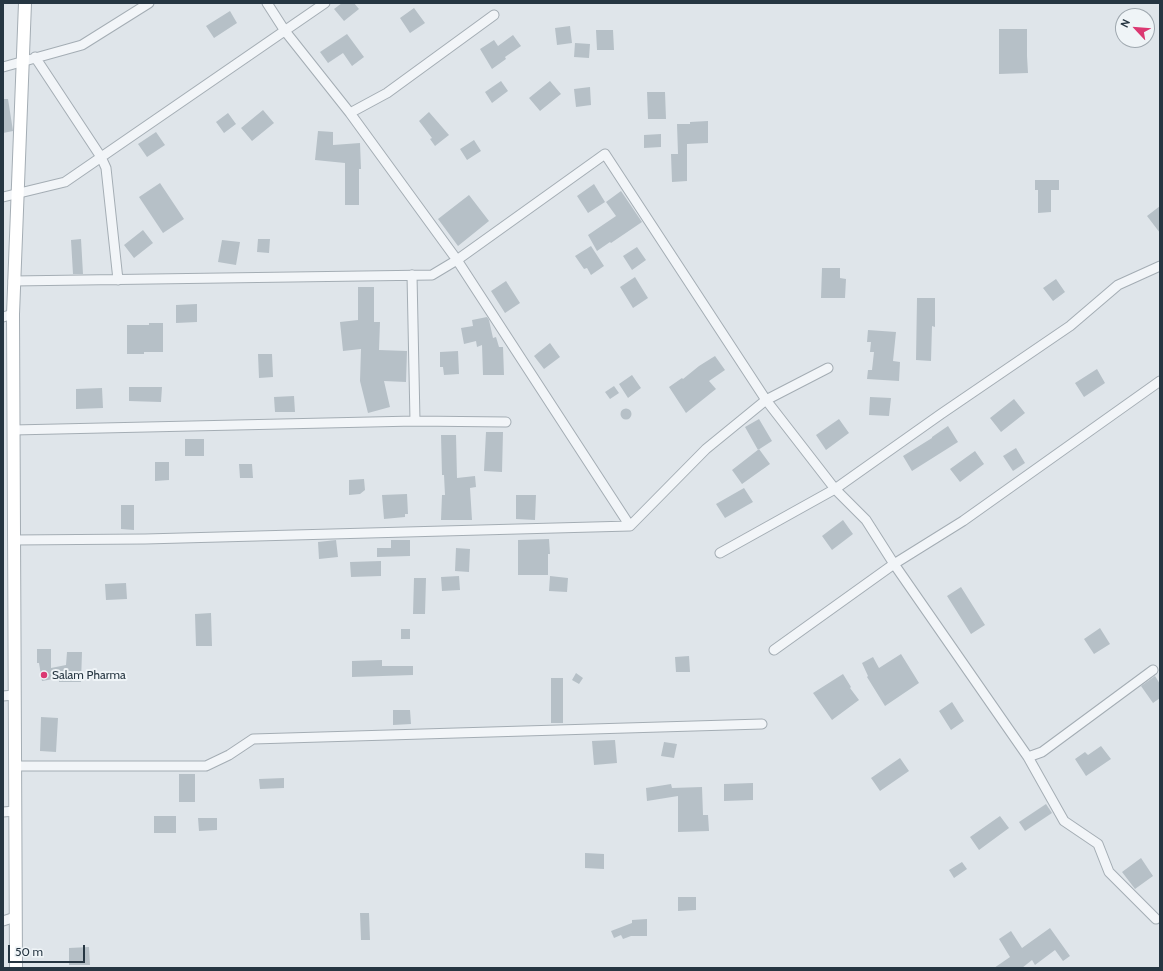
<!DOCTYPE html>
<style>
body{margin:0}
#map{position:relative;width:1163px;height:971px;overflow:hidden;background:#dfe5ea;font-family:Cabin,sans-serif}
canvas{display:block}
.frame{position:absolute;inset:0;border:4px solid #263642;pointer-events:none}
.north{position:absolute;left:1115px;top:8px;width:40px;height:40px;box-sizing:border-box;background:#eff4f7;border:1px solid #9fa8af;border-radius:50%;rotate:296deg;font-size:11px;font-weight:700;line-height:16px;text-align:center;color:#263642}
.north::after{content:'';display:block;margin:auto;width:14px;height:18px;background:#db3872;clip-path:polygon(50% 0,100% 100%,50% 72%,0 100%)}
.scale{position:absolute;left:8px;top:945px;width:77px;height:18px;box-sizing:border-box;border:2px solid #263642;border-top:0;padding-left:5px;font-size:12px;line-height:14px;white-space:nowrap;color:#263642;-webkit-text-stroke:3px #eff4f7;paint-order:stroke}
</style>
<div id="map">
<canvas width="1163" height="971"></canvas>
<div class="frame"></div>
<div class="north">N</div>
<div class="scale">50 m</div>
</div>
<script>
const g = document.querySelector('canvas').getContext('2d');
g.lineJoin = 'round';
function fill(path, color) { g.fillStyle = color; g.fill(path, 'evenodd'); }
const toPath = rows => new Path2D(rows.map(r => 'M' + r).join(''));
function trace(path, color, width, dash) { g.strokeStyle = color; g.lineWidth = width; g.lineCap = dash ? 'butt' : 'round'; g.setLineDash(dash || []); g.stroke(path); }
function label(font, color, halo, rows, align = 'center') {
  g.font = font + ' Cabin,sans-serif'; g.lineWidth = 4; g.setLineDash([]); g.textBaseline = 'middle'; g.strokeStyle = halo; g.fillStyle = color; for (const [text, x, y, turn = 0] of rows) {
    g.save(); g.translate(x, y); g.rotate((+turn || 0) * Math.PI / 180); g.textAlign = isNaN(turn) ? turn : align; if (halo) g.strokeText(text, 0, 0); g.fillText(text, 0, 0); g.restore();
  }
}
const building = toPath([
 [342,3,354,3,359,9,344,21,334,9],
 [414,8,425,23,410,33,400,18],
 [230,11,237,23,214,38,206,26],
 [570,26,572,43,557,45,555,28],
 [999,29,1027,29,1027,56,1028,73,999,74],
 [596,30,613,30,614,50,597,50],
 [347,34,364,57,352,66,343,53,328,63,320,52],
 [513,35,521,46,505,57,506,59,492,69,480,49,494,40,498,46],
 [575,43,590,44,589,58,574,57],
 [501,81,508,91,492,103,485,92],
 [550,81,561,94,540,111,529,98],
 [590,87,591,105,576,107,574,89],
 [647,92,665,92,666,119,648,119],
 [3,99,8,99,13,131,3,133],
 [263,110,274,123,252,141,241,128],
 [429,112,449,135,435,146,430,139,432,138,419,121],
 [228,113,236,124,224,133,216,122],
 [708,121,708,143,687,144,687,181,672,182,671,154,678,154,677,124,690,124,690,122],
 [318,131,333,132,333,145,360,143,361,169,359,169,359,205,345,205,345,163,315,160],
 [156,132,165,145,147,157,138,144],
 [661,134,661,147,644,148,644,135],
 [474,140,481,151,467,160,460,149],
 [1035,180,1059,180,1059,190,1051,190,1051,212,1038,213,1038,190,1035,190],
 [160,183,184,219,163,233,139,197],
 [594,184,605,202,588,213,577,196],
 [621,191,642,222,611,243,610,242,597,251,588,235,616,216,606,202],
 [469,195,489,221,458,246,438,219],
 [1160,206,1160,233,1147,216],
 [143,230,153,243,134,258,124,245],
 [81,239,83,274,73,274,71,240],
 [258,239,270,239,269,253,257,252],
 [222,240,240,242,236,265,218,262],
 [591,246,604,266,591,275,587,268,584,269,575,256],
 [637,247,646,260,632,270,623,256],
 [822,268,840,268,840,278,846,279,845,298,821,298],
 [635,277,648,298,633,308,620,287],
 [1056,279,1065,292,1053,301,1043,288],
 [506,281,520,303,505,313,491,291],
 [358,287,374,287,374,322,380,322,379,350,407,351,406,382,384,381,390,407,368,413,360,381,361,349,343,351,340,322,358,320],
 [917,298,935,298,935,327,932,326,931,361,916,360],
 [197,304,197,322,176,323,176,305],
 [487,317,489,320,493,338,496,337,499,347,503,347,504,375,483,375,482,345,477,347,476,341,464,344,461,328,473,326,472,320],
 [149,323,163,323,163,352,144,352,144,354,127,354,127,325,149,325],
 [868,330,896,332,893,361,900,362,899,381,867,379,868,370,872,370,874,352,870,352,871,342,867,342],
 [550,343,560,357,544,369,534,356],
 [458,351,459,374,444,375,443,367,440,367,440,352],
 [258,354,272,354,273,377,259,378],
 [715,356,725,370,709,381,716,389,686,413,669,387,682,378,683,379,699,366],
 [1097,369,1105,383,1084,397,1075,383],
 [632,375,641,388,628,398,619,384],
 [614,386,619,393,610,399,605,392],
 [129,387,162,387,161,402,129,401],
 [102,388,103,408,76,409,76,389],
 [294,396,295,412,275,412,274,397],
 [870,397,891,398,889,416,869,415],
 [1014,399,1025,413,1001,432,990,418],
 '620.5 414a5.5 5.5 0 1 1 11 0a5.5 5.5 0 1 1-11 0Z',
 [759,419,772,441,758,450,745,427],
 [839,419,849,433,826,450,816,435],
 [948,426,958,442,912,471,903,456,932,438,932,437],
 [486,432,503,432,502,472,484,471],
 [441,435,456,435,457,478,475,476,476,487,470,488,472,520,441,520,442,495,445,495,444,475,442,475],
 [185,439,204,439,204,456,185,456],
 [1016,448,1025,463,1013,471,1003,456],
 [759,449,770,464,742,484,732,470],
 [975,451,984,464,960,482,950,469],
 [155,462,169,462,169,480,155,481],
 [239,464,252,464,253,478,240,478],
 [364,479,365,490,360,494,349,495,349,480],
 [744,488,753,502,725,518,716,504],
 [407,494,408,514,405,514,405,517,384,519,382,495],
 [516,495,536,495,535,520,516,519],
 [121,505,134,505,134,530,121,529],
 [843,520,853,534,832,550,822,536],
 [549,539,550,554,548,554,548,575,518,575,518,540],
 [336,540,338,557,319,559,318,542],
 [391,540,410,540,410,556,377,557,377,548,391,548],
 [456,548,470,549,469,572,455,571],
 [381,561,381,576,351,577,350,562],
 [459,576,460,590,442,591,441,577],
 [550,576,568,578,567,592,549,591],
 [414,578,426,578,425,614,413,614],
 [126,583,127,599,106,600,105,584],
 [961,587,985,625,971,634,947,596],
 [211,613,212,646,196,646,195,614],
 [1100,628,1110,644,1094,654,1084,639],
 [401,629,410,629,410,639,401,639],
 [37,649,51,649,51,668,66,665,67,652,82,652,81,682,59,682,59,678,42,681,39,663,37,663],
 [901,654,919,683,885,706,867,677,868,676,862,663,873,657,879,668],
 [689,656,690,672,676,672,675,657],
 [382,660,382,666,413,666,413,675,352,677,352,661],
 [576,673,583,678,579,684,572,680],
 [843,674,851,687,850,688,859,700,832,720,813,693],
 [1155,676,1160,684,1160,698,1153,703,1141,686],
 [551,678,563,678,563,723,551,723],
 [952,702,964,721,951,730,939,711],
 [393,710,410,710,411,724,393,725],
 [41,717,58,718,56,752,40,751],
 [615,740,617,763,594,765,592,741],
 [664,742,677,744,674,758,661,756],
 [1101,746,1111,759,1086,776,1075,759,1085,752,1088,755],
 [900,758,909,771,880,791,871,778],
 [179,774,195,774,195,802,179,802],
 [284,778,284,788,260,789,259,779],
 [753,783,753,800,724,801,724,784],
 [671,784,672,788,702,787,703,815,708,815,709,831,678,832,678,796,647,801,646,788],
 [1046,804,1052,813,1025,831,1019,822],
 [154,816,176,816,176,833,154,833],
 [1000,816,1009,828,979,850,970,837],
 [198,818,217,818,217,830,199,831],
 [585,853,604,854,604,869,585,868],
 [1141,858,1153,876,1135,889,1122,872],
 [962,862,967,869,954,878,949,870],
 [678,897,696,897,696,910,678,911],
 [360,913,369,913,370,940,361,940],
 [647,919,647,936,631,936,623,939,621,935,614,938,611,931,632,923,632,920],
 [1050,928,1070,956,1063,961,1055,950,1035,965,1032,960,1022,968,994,968,1010,957,999,939,1011,931,1022,948],
 [89,947,90,965,69,965,69,948]
]);
const street = toPath([
 [35,57,101,157,106,168,118,280],
 [3,67,82,45,149,3],
 [350,113,387,93,494,15],
 [3,197,65,182,325,3],
 [412,275,415,421],
 [13,281,432,275,457,260,605,154,766,400,706,449,630,526,457,260,350,113,285,31,267,3],
 [3,317,13,314],
 [828,368,766,400,835,489,941,414,1070,326,1118,285,1160,266],
 [13,430,415,421,506,422],
 [13,540,145,539,630,526],
 [720,553,835,489,866,520,894,564,1028,757,1064,821,1098,844,1109,872,1156,919],
 [774,650,894,564,963,521,1160,381],
 [3,696,14,695],
 [1028,757,1042,752,1153,670],
 [15,766,206,766,229,755,253,739,762,724],
 [3,812,15,811],
 [3,921,15,917]
]);
const secondary = toPath([
 [16,968,13,314,25,3]
]);
const markers = [
 [44,675,4,"#db3872"]
];
const poiNames = [
 ["Salam Pharma",52,675]
];
fill(building, '#b6c0c7');
trace(street, '#a4adb4', 11);
trace(secondary, '#a4adb4', 14);
trace(street, '#f2f5f8', 9);
trace(secondary, '#fff', 12);
for (const [x, y, r, color] of markers) { const dot = new Path2D(); dot.arc(x, y, r, 0, 2 * Math.PI); g.fillStyle = color; g.fill(dot); trace(dot, '#eff4f7', 1.5); }
label('12px', '#263642', '#eff4f7', poiNames, 'left');
</script>
